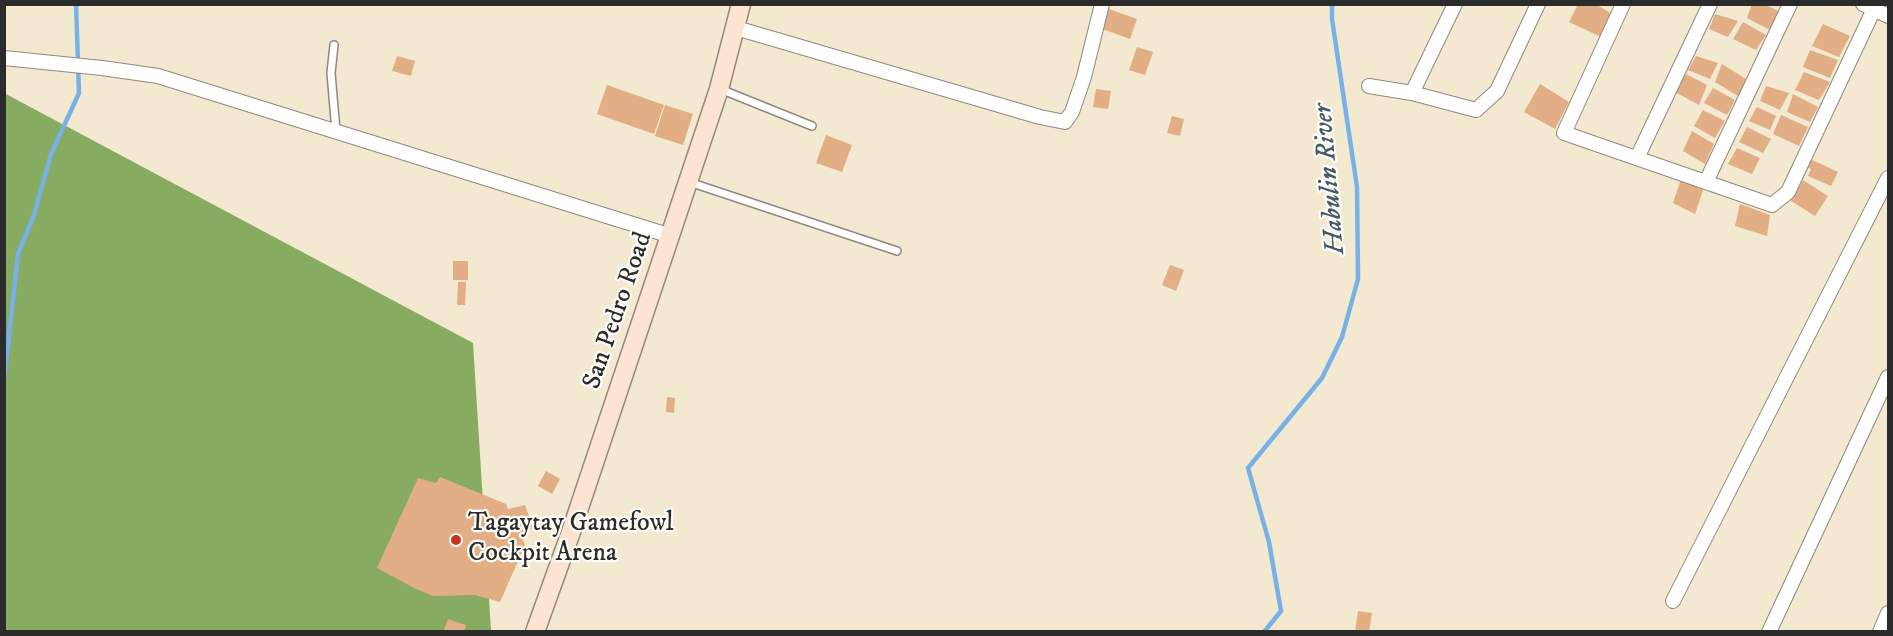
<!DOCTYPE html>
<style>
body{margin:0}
#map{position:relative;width:1893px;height:636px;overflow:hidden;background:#f3e8d0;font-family:"IM FELL DW Pica",serif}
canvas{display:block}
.frame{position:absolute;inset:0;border:6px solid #2b2b2b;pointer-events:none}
</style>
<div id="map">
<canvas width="1893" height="636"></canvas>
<div class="frame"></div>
</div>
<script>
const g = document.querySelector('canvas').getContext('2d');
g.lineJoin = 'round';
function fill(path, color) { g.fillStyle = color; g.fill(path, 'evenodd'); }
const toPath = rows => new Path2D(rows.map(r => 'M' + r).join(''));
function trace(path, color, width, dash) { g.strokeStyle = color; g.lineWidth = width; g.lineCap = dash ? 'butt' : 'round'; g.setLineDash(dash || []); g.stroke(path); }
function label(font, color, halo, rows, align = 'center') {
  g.font = font + ' "IM FELL DW Pica",serif'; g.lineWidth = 4.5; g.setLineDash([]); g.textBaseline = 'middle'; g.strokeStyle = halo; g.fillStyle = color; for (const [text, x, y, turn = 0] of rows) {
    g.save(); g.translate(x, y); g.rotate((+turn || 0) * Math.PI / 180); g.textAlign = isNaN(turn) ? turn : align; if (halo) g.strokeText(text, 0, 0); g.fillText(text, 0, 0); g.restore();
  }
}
const forest = toPath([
 [4,93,473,343,491,631,5,631]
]);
const stream = toPath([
 [4,380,18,254,34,215,51,154,79,93,76,4],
 [1264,632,1281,611,1269,542,1248,468,1322,378,1342,337,1358,279,1357,187,1332,19,1332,4]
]);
const building = toPath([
 [1578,4,1595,4,1614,15,1601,37,1569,22],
 [1752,4,1764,4,1780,12,1772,31,1747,18],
 [1109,9,1137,19,1130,39,1102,29],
 [1715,14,1738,21,1728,37,1709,29],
 [1743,22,1766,35,1756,50,1733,39],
 [1823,24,1850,36,1839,57,1812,46],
 [1137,47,1153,52,1145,75,1129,70],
 [1810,50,1838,60,1830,78,1803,67],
 [397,56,415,61,411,76,392,71],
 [1696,56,1718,63,1710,79,1688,70],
 [1722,64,1749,81,1738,96,1715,82],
 [1804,72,1830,82,1819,100,1795,90],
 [1686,74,1707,85,1699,105,1675,92],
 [1540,84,1569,102,1555,129,1524,112],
 [607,85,664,105,654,134,597,114],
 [1766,86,1789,93,1780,110,1760,101],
 [1713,88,1735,100,1727,115,1704,103],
 [1096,89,1111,91,1108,109,1093,107],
 [1793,94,1818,107,1810,122,1787,112],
 [665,105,693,114,683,145,655,136],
 [1757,107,1776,116,1770,130,1749,121],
 [1703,110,1725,121,1715,138,1694,126],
 [1781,115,1808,127,1799,146,1773,134],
 [1172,116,1184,119,1180,136,1167,133],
 [1747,127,1771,139,1763,153,1739,142],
 [1692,131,1714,144,1705,164,1683,151],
 [826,135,852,145,842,172,816,163],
 [1737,148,1760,158,1752,174,1728,164],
 [1810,159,1838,172,1831,186,1808,176,1811,169,1806,167],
 [1681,179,1703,190,1695,214,1673,203],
 [1803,180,1828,196,1815,216,1791,201],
 [1740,204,1770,215,1767,236,1735,226],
 [453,261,468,261,468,280,453,280],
 [1170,265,1184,270,1176,291,1162,285],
 [458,282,466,282,465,305,457,305],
 [667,397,675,398,674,413,666,412],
 [546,471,560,479,552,494,538,486],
 [440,477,506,504,508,509,525,505,533,528,521,535,525,545,500,602,475,595,433,596,416,589,377,568,418,478,436,483],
 [1358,611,1372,613,1369,632,1355,632],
 [448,619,466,625,464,632,443,632]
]);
const lane = toPath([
 [334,45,331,73,336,131],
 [720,89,812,126],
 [689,182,897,251]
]);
const street = toPath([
 [1623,4,1564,133,1772,205,1788,192,1874,9],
 [1863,4,1888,16],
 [736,28,1040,117,1065,122,1072,112,1084,77,1102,4],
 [4,58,102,68,158,76,671,236],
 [1369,86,1412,93,1476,110,1497,91,1538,4],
 [1412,93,1455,4],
 [1637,158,1710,4],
 [1706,182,1790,4],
 [1673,601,1888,178],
 [1769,632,1888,377],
 [1880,632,1888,613]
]);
const secondary = toPath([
 [535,632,571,532,719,89,741,4]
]);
const markers = [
 [456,540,6,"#c8321e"]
];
const streetNames = [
 ["San Pedro Road",619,311,-71]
];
const poiNames = [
 ["Tagaytay Gamefowl",468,525],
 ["Cockpit Arena",468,555]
];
const waterNames = [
 ["Habulin River",1331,179,-95]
];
fill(forest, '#87ab60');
trace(stream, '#77b1e7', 4.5);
fill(building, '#e1ae85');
trace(lane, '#8f8a7e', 10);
trace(street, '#8f8a7e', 16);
trace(secondary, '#8f8a7e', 21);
trace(lane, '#fff', 7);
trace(street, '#fff', 14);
trace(secondary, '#fde4d0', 18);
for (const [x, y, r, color] of markers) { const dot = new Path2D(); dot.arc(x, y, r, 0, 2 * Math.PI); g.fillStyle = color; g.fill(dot); trace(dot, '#fdfcf7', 2); }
label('26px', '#2b2b2b', '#fdfcf7', streetNames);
label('26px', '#2b2b2b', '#fdfcf7', poiNames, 'left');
label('italic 27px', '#465a6d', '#fdfcf7', waterNames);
</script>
